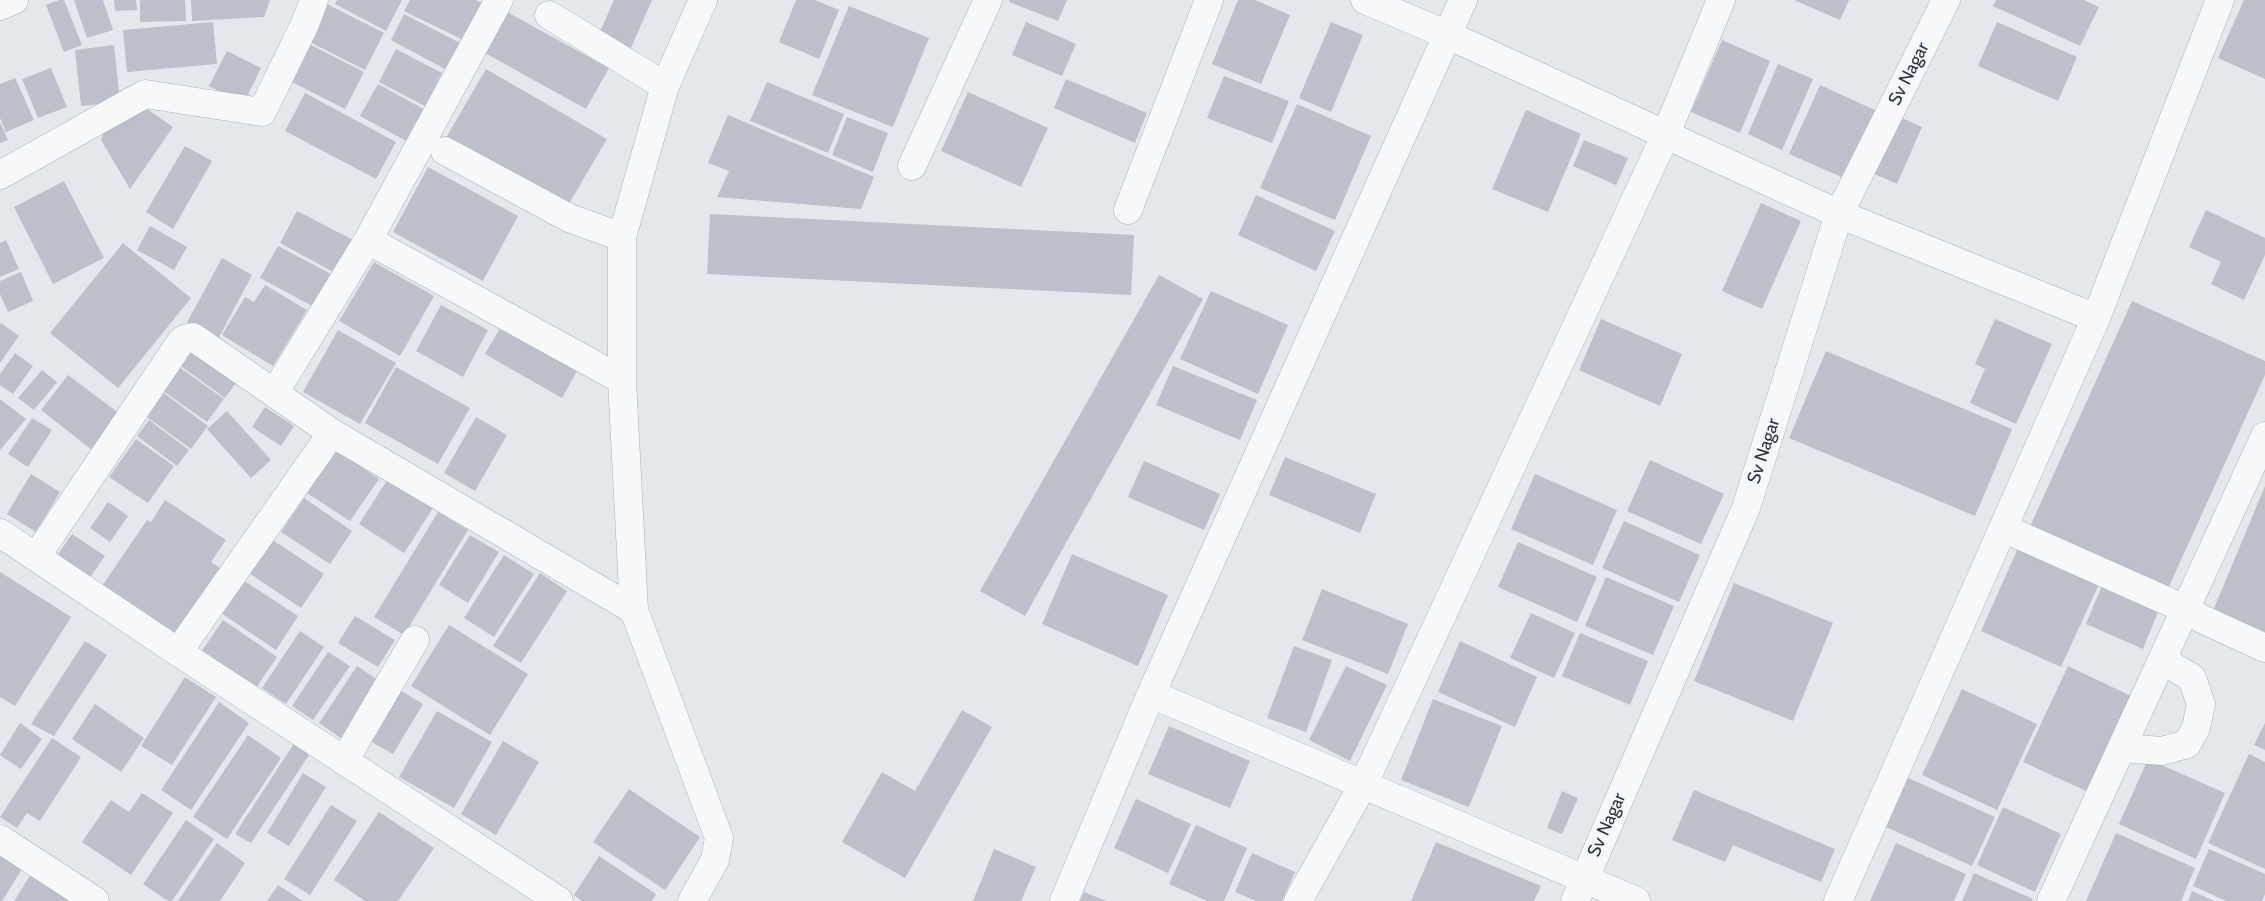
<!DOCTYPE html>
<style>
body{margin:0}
canvas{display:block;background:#e4e7ec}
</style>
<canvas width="2265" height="901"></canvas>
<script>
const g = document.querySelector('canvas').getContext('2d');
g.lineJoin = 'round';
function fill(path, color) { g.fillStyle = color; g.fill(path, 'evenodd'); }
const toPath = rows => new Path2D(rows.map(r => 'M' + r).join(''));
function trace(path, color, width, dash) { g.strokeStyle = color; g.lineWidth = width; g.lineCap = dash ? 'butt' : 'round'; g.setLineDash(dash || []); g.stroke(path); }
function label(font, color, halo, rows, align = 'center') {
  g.font = font + ' Cabin,sans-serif'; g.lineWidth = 4.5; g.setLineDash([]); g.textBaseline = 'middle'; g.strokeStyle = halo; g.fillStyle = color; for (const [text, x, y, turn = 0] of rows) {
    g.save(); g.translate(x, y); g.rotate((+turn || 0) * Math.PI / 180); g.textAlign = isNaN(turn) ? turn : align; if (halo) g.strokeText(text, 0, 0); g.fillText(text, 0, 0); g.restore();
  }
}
const building = toPath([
 [59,0,64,0,82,45,64,52,46,5],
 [74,0,103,0,113,30,87,38],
 [114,0,136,0,137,10,115,11],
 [140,0,185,0,186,21,140,22],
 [191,0,270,0,264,17,192,21],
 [337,0,402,0,386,31,335,4],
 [410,0,476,0,482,3,463,40,404,11],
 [614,0,652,0,631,48,599,34],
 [796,0,815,0,839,10,819,59,779,42],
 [1010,0,1067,0,1058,21,1009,2],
 [1238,0,1255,0,1290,15,1261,84,1212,64],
 [1794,0,1849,0,1840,20],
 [1996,0,2084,0,2099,7,2080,46,1993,6],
 [2244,0,2265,0,2265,79,2218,58],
 [325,3,384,33,365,70,306,40],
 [849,6,929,38,893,127,812,95],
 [507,12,609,68,586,109,485,53],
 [404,14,460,43,445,69,391,40],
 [213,22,217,64,127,72,123,30],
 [1026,22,1076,44,1062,76,1012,55],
 [1331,22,1363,35,1331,112,1299,98],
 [1997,22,2077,57,2058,101,1978,66],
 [1722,40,1770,61,1740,133,1691,112],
 [305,42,364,72,345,109,286,79],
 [114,45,120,102,81,106,75,50],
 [396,49,442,73,425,106,379,82],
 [227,51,261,68,244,103,209,86],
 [1778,64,1813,79,1782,150,1748,134],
 [51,68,67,107,38,118,22,79],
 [486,69,607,139,563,214,443,143],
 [1224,76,1289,101,1272,143,1207,118],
 [15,78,34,120,6,132,0,118,0,84],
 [1066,79,1147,113,1135,143,1054,108],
 [767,82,844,114,828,153,750,121],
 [378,84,427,111,410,143,360,116],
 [1820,85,1877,111,1846,179,1789,154],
 [968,92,1048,128,1021,187,941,151],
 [305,93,396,142,376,179,285,131],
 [1297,104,1371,136,1335,220,1260,188],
 [143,106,173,127,130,189,101,140,104,132],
 [1526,110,1581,134,1548,212,1492,189],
 [1893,114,1922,127,1897,184,1868,171],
 [728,115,874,177,861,209,717,197,729,171,708,163],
 [847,117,888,133,873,172,832,155],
 [0,122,8,140,0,143],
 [1584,140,1628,158,1616,185,1573,166],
 [185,146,212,161,173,229,146,212],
 [428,167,518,216,483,281,393,232],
 [64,181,104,258,53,284,14,207],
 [1256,195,1335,231,1316,271,1238,235],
 [1761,203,1801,221,1762,309,1722,291],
 [2206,210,2265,238,2265,255,2244,300,2211,284,2221,262,2189,247],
 [297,211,355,241,337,274,280,243],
 [710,214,1134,235,1131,295,707,274],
 [150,226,187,247,174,270,137,250],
 [6,240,19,269,0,277,0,243],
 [123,243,191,298,118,388,50,333],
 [278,246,335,276,318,309,260,278],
 [222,258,252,275,216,343,185,326],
 [374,262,434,296,400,356,339,321],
 [21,272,33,301,8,312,0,294,0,281],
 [1159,275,1203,299,1025,616,980,591],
 [265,285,307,310,273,366,222,335,245,297,254,302],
 [1211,291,1288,325,1258,394,1180,359],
 [2132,301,2265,361,2265,375,2166,593,2028,531],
 [441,305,488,330,463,377,416,351],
 [1601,319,1682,354,1660,406,1579,370],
 [1995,319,2052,344,2016,424,1970,403,1985,369,1975,364],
 [1,323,19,336,0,363,0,325],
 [503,323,580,366,562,398,485,354],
 [338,330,396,363,360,424,303,392],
 [198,342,242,375,225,398,181,366],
 [1826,351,2012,429,1975,516,1789,438],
 [15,353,33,366,13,394,0,385,0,374],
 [1173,366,1257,400,1240,440,1156,405],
 [179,367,224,399,207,422,162,390],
 [396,367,470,408,438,464,365,423],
 [42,370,57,382,34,410,18,398],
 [68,375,120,414,92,450,41,410],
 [164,393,208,426,191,449,147,417],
 [0,399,26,419,0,450],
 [265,407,294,426,281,446,252,427],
 [227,411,271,460,251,478,207,429],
 [476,417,507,435,475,491,444,473],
 [32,418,52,430,28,467,8,454],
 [149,420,189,450,177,466,137,436],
 [136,439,174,466,148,503,109,477],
 [336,450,379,479,350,521,307,493],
 [1285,457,1376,494,1360,533,1269,495],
 [1650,460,1724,494,1701,544,1627,511],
 [1144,461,1220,494,1204,530,1128,497],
 [31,474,60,492,36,532,7,514],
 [1535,474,1617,510,1593,565,1511,529],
 [388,479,433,508,404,553,359,524],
 [2265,486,2265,641,2210,618],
 [304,498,352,531,330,564,281,532],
 [165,500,226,540,211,562,220,568,171,641,98,592,147,520,151,522],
 [108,502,128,516,110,542,90,528],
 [438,512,468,530,404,635,374,617],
 [1624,521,1700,555,1679,602,1602,568],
 [72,534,105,556,86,583,54,560],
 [470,535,499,552,468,603,439,585],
 [2023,537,2104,573,2061,667,1981,631],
 [271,539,324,574,301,608,249,573],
 [1518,542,1597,577,1577,622,1498,587],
 [1072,554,1168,595,1138,666,1042,624],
 [504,555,534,574,494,637,464,618],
 [0,572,71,617,15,706,0,697],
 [540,573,567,591,521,663,493,646],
 [2106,576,2163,600,2143,649,2086,624],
 [1606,577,1674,606,1653,655,1585,626],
 [240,578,298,616,276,650,218,611],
 [1734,583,1833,623,1793,721,1694,681],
 [1322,589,1408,624,1388,674,1302,640],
 [1531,613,1575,633,1554,678,1510,658],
 [355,616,395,640,378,667,338,643],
 [223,620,277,657,256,688,201,652],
 [449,625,528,674,490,735,411,686],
 [300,631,324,647,286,704,262,688],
 [1580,633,1648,661,1630,705,1562,676],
 [85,641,107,655,54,736,31,724],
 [1460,641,1537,677,1515,727,1438,692],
 [1294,646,1332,660,1306,732,1267,718],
 [328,652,350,666,313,720,292,706],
 [357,666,381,682,342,739,319,723],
 [1346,666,1387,685,1350,761,1309,740],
 [2068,666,2131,696,2086,791,2023,762],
 [185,677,216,697,172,765,141,746],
 [398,689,423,704,393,754,368,740],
 [1962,689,2037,724,1997,810,1922,775],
 [1433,699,1502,726,1469,807,1401,780],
 [219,702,249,723,191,810,161,790],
 [95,704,144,738,121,772,72,739],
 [962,710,992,727,905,878,842,842,882,772,915,791],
 [437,711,492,742,454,808,399,777],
 [20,723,42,739,21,769,0,755],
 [2265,723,2265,750,2254,745],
 [1169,726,1250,761,1230,808,1148,774],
 [248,735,281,758,227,839,193,817],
 [52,738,81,757,40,821,27,813,17,828,0,817],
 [503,741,539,762,496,835,461,814],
 [295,742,311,752,251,843,235,834],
 [2249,754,2265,762,2265,869,2208,843],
 [2148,759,2225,793,2196,859,2119,824],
 [303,773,326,787,289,846,267,833],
 [1906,777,1995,817,1972,866,1884,826],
 [629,789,700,837,665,890,593,842],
 [1694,790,1835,849,1821,882,1733,845,1725,862,1672,840],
 [1562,791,1578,798,1562,834,1547,828],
 [142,793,173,813,131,875,82,842,111,800,129,812],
 [1136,799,1191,824,1168,873,1114,848],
 [331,805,357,821,310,895,284,879],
 [2003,807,2061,834,2035,892,1977,865],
 [379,812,434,848,398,901,365,901,334,880],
 [186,820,214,839,172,901,168,901,143,884],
 [1196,825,1247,848,1224,901,1207,901,1169,884],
 [2116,833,2195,868,2181,901,2086,901],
 [1436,842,1541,886,1534,901,1411,901],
 [217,843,245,863,220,901,178,901],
 [1896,843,1966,874,1954,901,1870,901],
 [994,849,1036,867,1021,901,973,901],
 [2209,849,2265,874,2265,894,2262,901,2226,901,2193,886],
 [1252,853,1295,872,1282,901,1256,901,1235,892],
 [0,856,22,869,2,901,0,901],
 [599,856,656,894,652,901,582,901,574,895],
 [33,871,75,901,14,901],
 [1974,873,2033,899,2032,901,1962,901],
 [278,885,303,901,267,901],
 [2192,891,2214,901,2188,901],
 [1084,892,1106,901,1080,901]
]);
const minor = toPath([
 [499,0,368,240,622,380],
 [1365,0,1448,35,1839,214,2096,318],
 [0,6,14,0],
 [549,15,665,86],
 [445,151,569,218,622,237],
 [912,166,988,0],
 [0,175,145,94,262,112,305,24,314,0],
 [1128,210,1209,0],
 [275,392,368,240],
 [2003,528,2185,609,2202,619,2265,648],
 [0,533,178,652,559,901],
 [36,557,180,343,184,339,193,337,332,433,634,610],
 [178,652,332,433],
 [1151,694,1636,901],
 [2122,748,2162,751,2187,744,2196,728,2201,704,2192,678,2162,660],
 [344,761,415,640],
 [0,839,95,901],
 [692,901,715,860,719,838,634,610,622,380,622,237,665,86,703,0],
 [1064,901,1151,694,1463,0],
 [1298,901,1363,785,1666,134,1721,0],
 [1575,901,1746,508,1839,214,1946,0],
 [1838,901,2096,318,2220,0],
 [2051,901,2265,436]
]);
const streetNames = [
 ["Sv Nagar",1909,74,-63],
 ["Sv Nagar",1764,451,-72],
 ["Sv Nagar",1607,825,-66]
];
fill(building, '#bbc0ca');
trace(minor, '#a9aeb7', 29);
trace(minor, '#f7f8fa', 28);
label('18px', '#2b3445', '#f4f6f9', streetNames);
</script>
